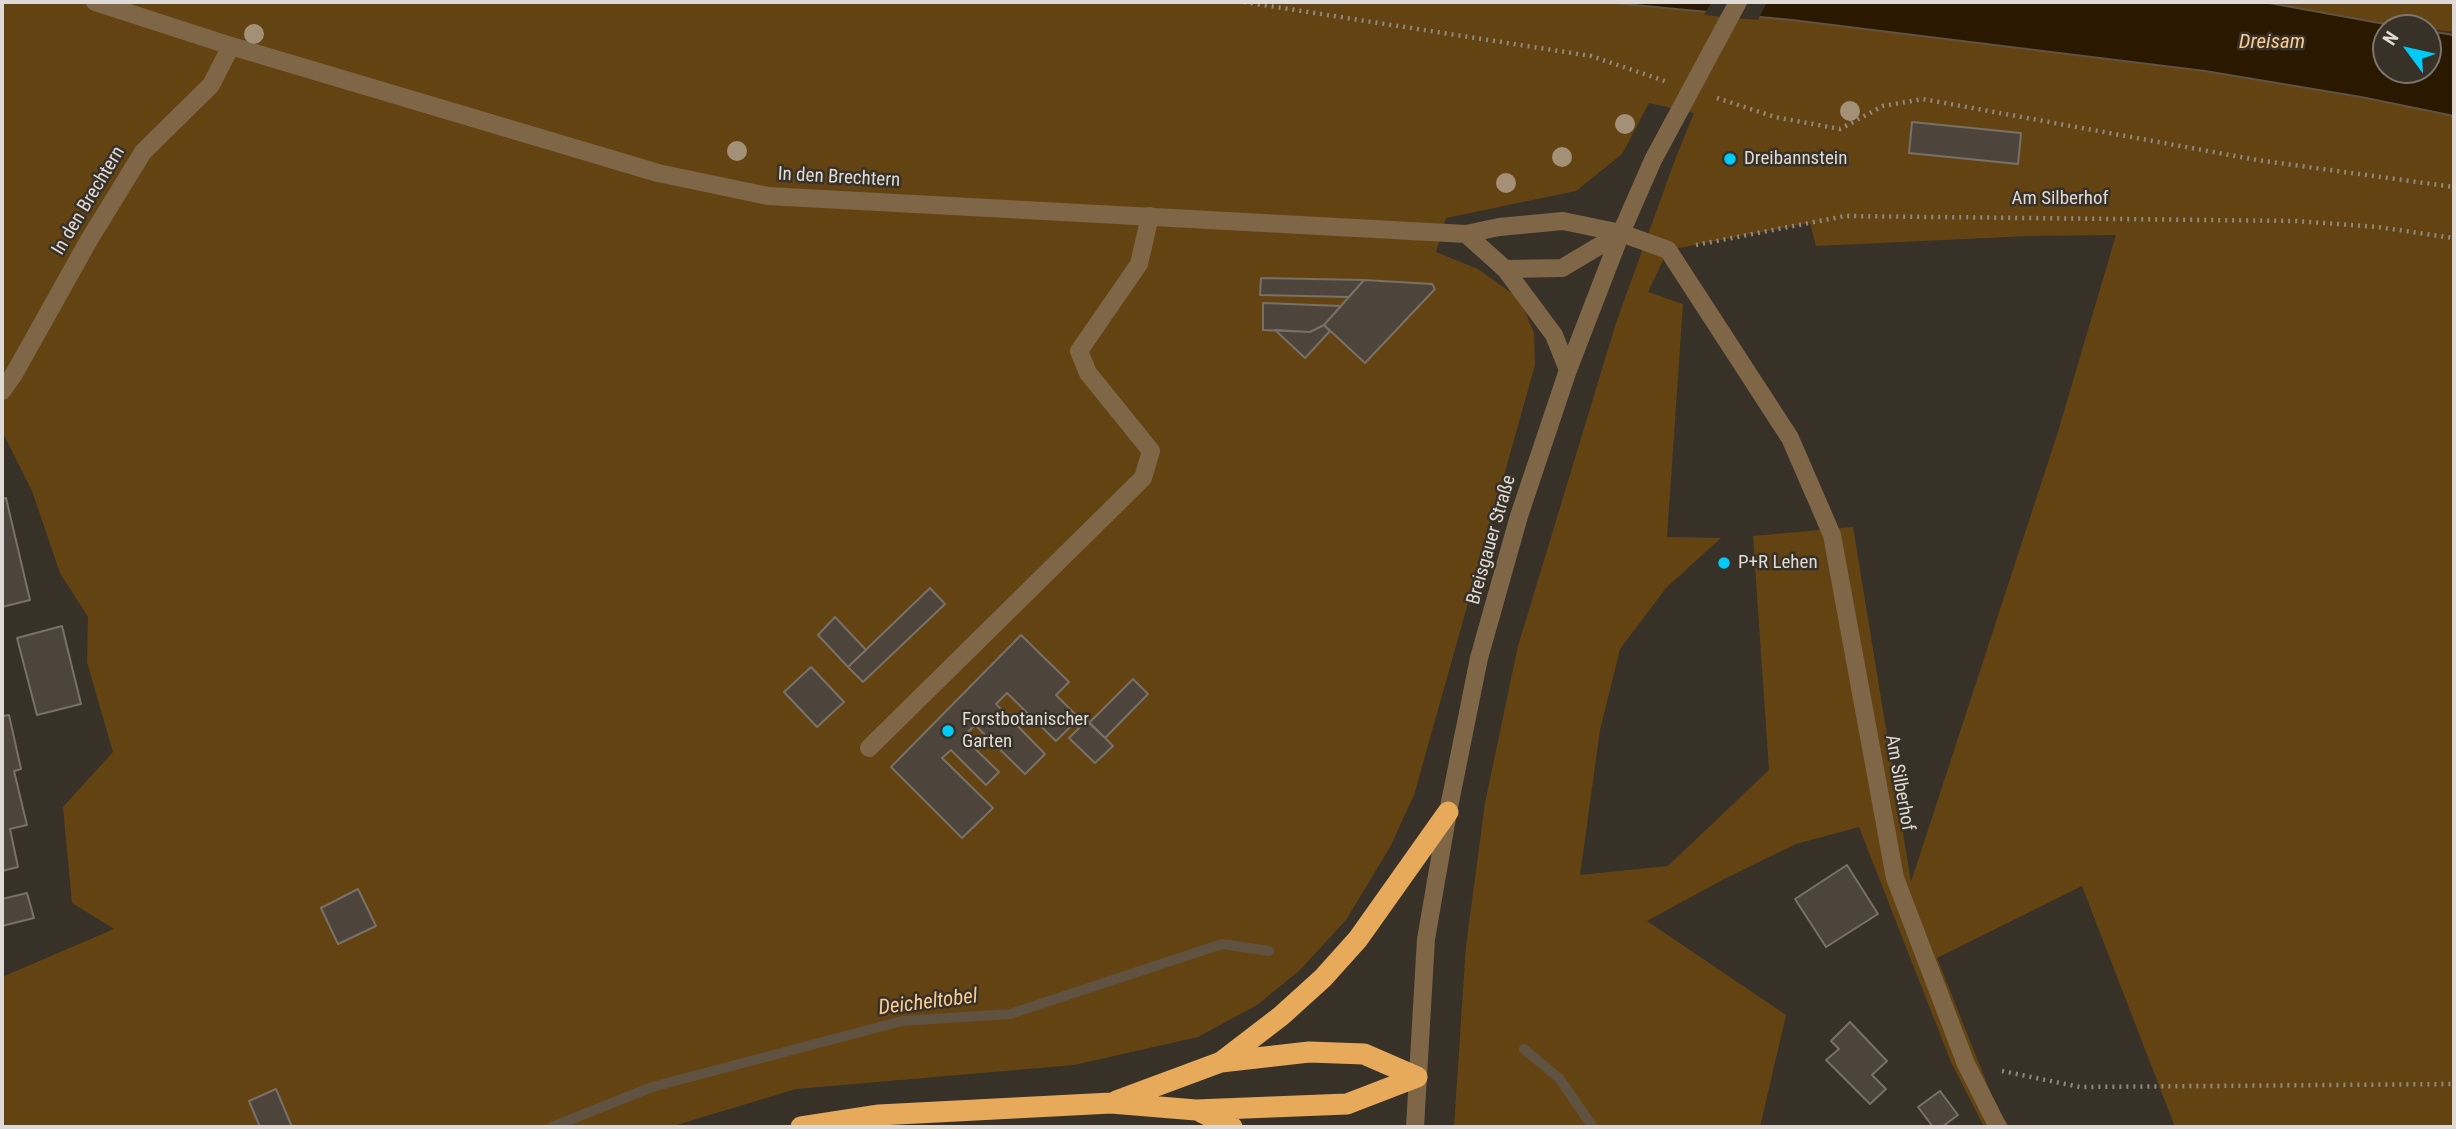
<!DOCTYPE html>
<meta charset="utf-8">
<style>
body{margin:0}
#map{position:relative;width:2456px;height:1129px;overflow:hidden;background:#383128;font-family:"Roboto Condensed",sans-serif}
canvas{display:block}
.frame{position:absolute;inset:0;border:4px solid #dfdad5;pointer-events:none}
.north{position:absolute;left:2372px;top:14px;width:70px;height:70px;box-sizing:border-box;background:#383128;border:2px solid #7b756d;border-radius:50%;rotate:303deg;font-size:19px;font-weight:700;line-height:28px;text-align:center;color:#dfdad5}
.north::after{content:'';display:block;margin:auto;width:24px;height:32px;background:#00cbf9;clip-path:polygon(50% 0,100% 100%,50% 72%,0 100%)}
</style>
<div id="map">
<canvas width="2456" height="1129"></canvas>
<div class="frame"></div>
<div class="north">N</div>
</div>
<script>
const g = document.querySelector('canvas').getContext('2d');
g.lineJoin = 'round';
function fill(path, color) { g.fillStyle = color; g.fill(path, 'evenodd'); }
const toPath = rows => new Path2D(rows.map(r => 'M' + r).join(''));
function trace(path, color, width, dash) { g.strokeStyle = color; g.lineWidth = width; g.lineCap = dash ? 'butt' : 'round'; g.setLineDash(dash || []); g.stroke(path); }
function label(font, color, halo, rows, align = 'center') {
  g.font = font + ' "Roboto Condensed",sans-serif'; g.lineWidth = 5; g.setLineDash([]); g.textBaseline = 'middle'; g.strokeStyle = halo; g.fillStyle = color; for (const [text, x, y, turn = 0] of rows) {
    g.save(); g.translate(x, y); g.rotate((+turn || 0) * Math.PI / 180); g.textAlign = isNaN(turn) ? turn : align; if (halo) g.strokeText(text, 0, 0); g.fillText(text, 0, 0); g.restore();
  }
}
const green = toPath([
 [2,2,1603,2,1792,20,2205,71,2361,97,2454,116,2454,1127,2175,1127,2082,886,1937,958,1988,1086,2000,1113,2010,1127,1984,1127,1951,1062,1859,827,1796,844,1724,879,1647,921,1786,1015,1760,1127,1454,1127,1466,946,1485,803,1518,646,1616,323,1676,157,1694,113,1649,103,1622,154,1576,191,1446,218,1436,252,1478,269,1520,299,1534,333,1535,365,1414,795,1390,847,1346,920,1300,970,1257,1005,1198,1037,1074,1065,796,1089,670,1127,2,1127,2,977,114,929,72,903,63,807,113,752,87,662,88,617,60,573,32,491,2,431],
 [1810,223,1816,246,2028,236,2116,235,2057,435,1911,882,1853,527,1753,536,1769,770,1668,866,1580,875,1600,730,1620,649,1666,588,1721,538,1667,537,1683,304,1648,292,1668,250],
 [2264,2,2454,2,2454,32,2363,21]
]);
const water = toPath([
 [1603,2,2264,2,2407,28,2386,28,2386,70,2428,70,2428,31,2454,35,2454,116,2361,97,2205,71,1792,20,1603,2]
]);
const pier = toPath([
 [1712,2,1767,2,1758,20,1704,15]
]);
const stream = toPath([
 [1524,1049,1559,1078,1593,1127],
 [552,1127,652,1087,902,1021,1010,1014,1222,944,1269,951]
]);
const building = toPath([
 [1912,122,2021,133,2018,164,1909,153,1912,122],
 [1261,278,1364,280,1349,297,1260,295,1261,278],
 [1364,280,1432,284,1435,289,1365,363,1324,325,1364,280],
 [1263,303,1341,306,1324,325,1310,332,1263,330,1263,303],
 [1324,325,1330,331,1305,358,1275,330,1310,332,1324,325],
 [6,498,30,600,2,607,2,499,6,498],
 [930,588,945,604,863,682,848,667,930,588],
 [835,617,866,650,848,667,818,635,835,617],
 [62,626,81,704,37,715,17,638,62,626],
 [1021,635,1069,682,1056,695,1079,718,1056,741,1007,693,996,704,1045,754,1025,774,975,725,963,737,999,772,986,785,951,750,942,758,993,808,962,838,891,767,1021,635],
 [811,667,844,702,817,727,784,692,811,667],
 [1133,679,1148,694,1105,738,1089,723,1133,679],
 [9,715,21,769,14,771,27,825,10,829,18,867,2,871,2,716,9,715],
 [1087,720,1113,746,1095,763,1069,738,1087,720],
 [1847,865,1878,914,1826,947,1795,899,1847,865],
 [358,889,376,926,338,944,321,908,358,889],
 [27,893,34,918,2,926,2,899,27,893],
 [1850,1022,1887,1061,1872,1075,1886,1089,1870,1104,1826,1060,1839,1049,1831,1041,1850,1022],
 [276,1089,292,1127,260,1127,249,1101,276,1089],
 [1940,1091,1958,1115,1942,1127,1933,1127,1918,1107,1940,1091]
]);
const path = toPath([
 [1244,2,1591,56,1665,81],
 [1717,98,1775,117,1840,129,1883,106,1923,99,2257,160,2454,187],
 [1696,245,1845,216,2297,221,2378,227,2454,238],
 [2002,1071,2080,1087,2454,1084]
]);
const minor = toPath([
 [95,2,231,46,658,173,768,196,1466,234,1499,227,1563,221,1621,233,1668,250,1790,438,1832,535,1895,878,1966,1064,1998,1127],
 [1466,234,1505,269,1554,335,1568,370],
 [1505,269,1562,268,1621,233],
 [2,391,14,374,89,240,143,152,211,85,231,46],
 [869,748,1143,478,1151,451,1088,373,1079,351,1139,264,1150,216],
 [1415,1127,1426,939,1448,812,1479,658,1519,516,1568,370,1621,233,1653,160,1738,2]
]);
const highway = toPath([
 [1221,1062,1309,1052,1364,1054,1417,1077],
 [1116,1101,1221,1062,1281,1016,1323,978,1358,939,1448,812],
 [1201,1112,1232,1127],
 [801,1127,879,1115,1111,1103,1196,1110,1347,1104,1417,1077]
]);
const trees = [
 [254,34],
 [1850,111],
 [1625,124],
 [737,151],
 [1562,157],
 [1506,183]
];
const markers = [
 [1730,159,7,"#00cbf9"],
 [1724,563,7,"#00cbf9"],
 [948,731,7,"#00cbf9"]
];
const poiNames = [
 ["Dreibannstein",1744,159],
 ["P+R Lehen",1738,563],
 ["Forstbotanischer",962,720],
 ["Garten",962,742]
];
const streetNames = [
 ["In den Brechtern",839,178,3],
 ["Am Silberhof",2060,199],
 ["In den Brechtern",89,201,-59],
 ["Breisgauer Straße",1492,540,-74],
 ["Am Silberhof",1899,783,80]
];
const waterNames = [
 ["Dreisam",2272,43],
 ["Deicheltobel",928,1003,-7]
];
fill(green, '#644313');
fill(water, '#2a1800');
trace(water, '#605240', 2);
fill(pier, '#383128');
trace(stream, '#605240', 10);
fill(building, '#4d453c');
trace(building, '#797066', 2);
trace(path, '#8e8881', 4.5, [2, 5]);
trace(minor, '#7e6647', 18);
trace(highway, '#e6aa5a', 21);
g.fillStyle = '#a49077';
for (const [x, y] of trees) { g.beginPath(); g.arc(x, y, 10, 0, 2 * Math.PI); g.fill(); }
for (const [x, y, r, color] of markers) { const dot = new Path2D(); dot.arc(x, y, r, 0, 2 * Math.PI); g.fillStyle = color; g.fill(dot); trace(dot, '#383128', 2.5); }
label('19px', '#dfdad5', '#383128', poiNames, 'left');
label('19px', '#dfdad5', '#383128', streetNames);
label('italic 21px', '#facb92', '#383128', waterNames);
</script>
